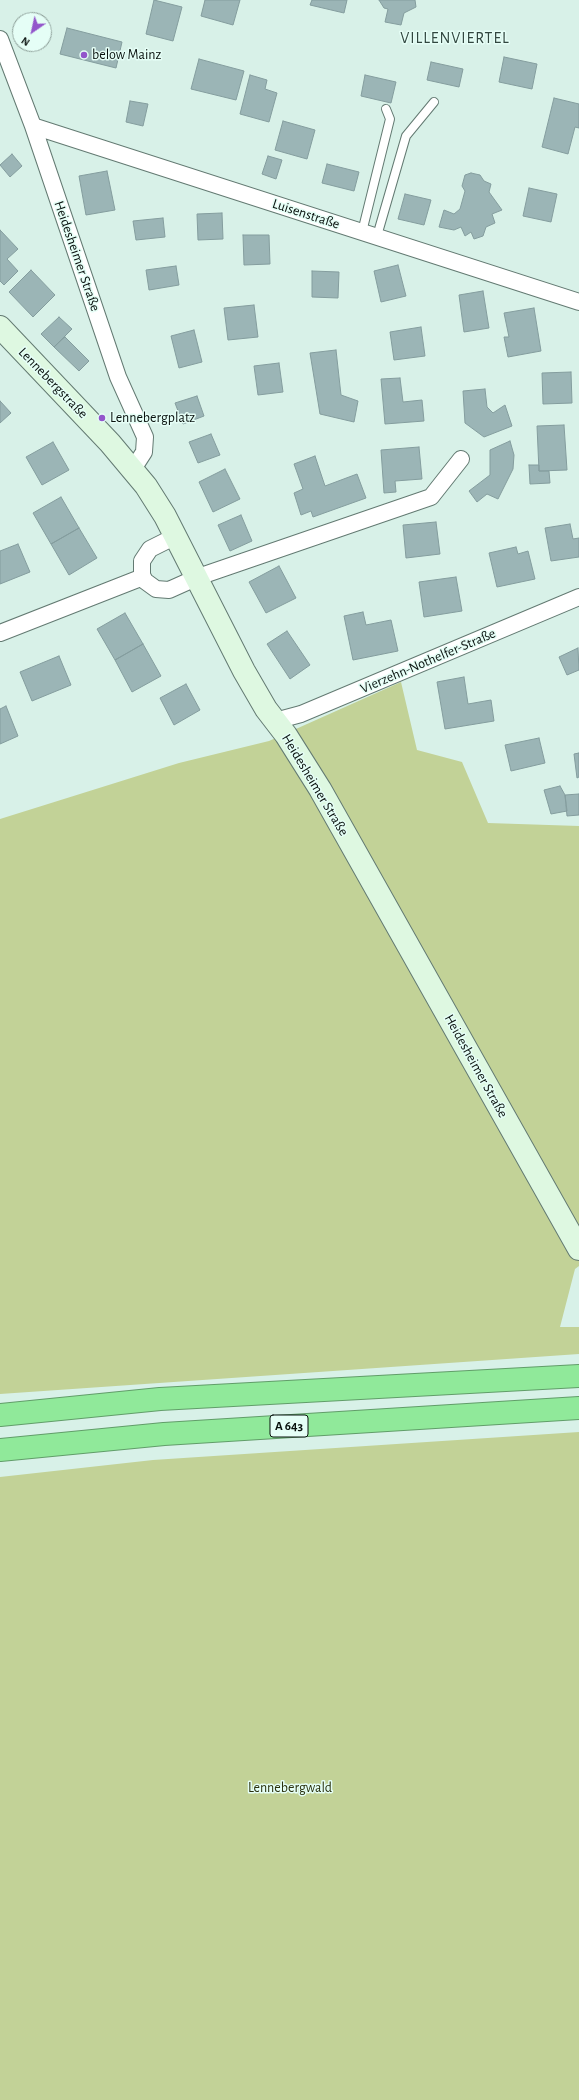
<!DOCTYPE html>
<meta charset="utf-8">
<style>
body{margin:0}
#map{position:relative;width:579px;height:2100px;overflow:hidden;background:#d8f1e8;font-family:"Alegreya Sans",sans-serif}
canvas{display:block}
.north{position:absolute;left:12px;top:12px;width:40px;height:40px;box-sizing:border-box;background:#e5fef6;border:1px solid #8d9f99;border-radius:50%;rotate:214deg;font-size:11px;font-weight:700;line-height:16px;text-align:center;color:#09110e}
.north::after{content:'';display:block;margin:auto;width:14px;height:18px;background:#9355cb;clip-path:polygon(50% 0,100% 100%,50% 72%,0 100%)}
</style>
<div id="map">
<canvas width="579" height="2100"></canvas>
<div class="north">N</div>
</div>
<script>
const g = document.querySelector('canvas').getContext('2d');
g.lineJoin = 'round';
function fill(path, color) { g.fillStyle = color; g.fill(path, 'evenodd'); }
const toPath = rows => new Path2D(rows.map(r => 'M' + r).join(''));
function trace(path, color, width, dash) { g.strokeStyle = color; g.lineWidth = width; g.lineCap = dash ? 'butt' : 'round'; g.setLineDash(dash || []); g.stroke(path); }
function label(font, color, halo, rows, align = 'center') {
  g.font = font + ' "Alegreya Sans",sans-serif'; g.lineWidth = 3; g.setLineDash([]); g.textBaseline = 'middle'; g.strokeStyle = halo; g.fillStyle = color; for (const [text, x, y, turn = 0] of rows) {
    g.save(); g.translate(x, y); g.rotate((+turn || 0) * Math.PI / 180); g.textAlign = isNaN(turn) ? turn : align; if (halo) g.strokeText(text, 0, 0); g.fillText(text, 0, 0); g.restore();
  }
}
const green = toPath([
 [401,682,417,750,462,762,488,823,579,826,579,1266,575,1269,560,1327,579,1327,579,1354,0,1394,0,819,179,763,269,741],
 [579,1432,579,2100,0,2100,0,1477,153,1460]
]);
const building = toPath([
 [154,0,182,7,173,41,146,34,154,0],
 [205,0,240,0,233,25,201,16,205,0],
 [312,0,347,0,344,13,310,5,312,0],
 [379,0,415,0,416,7,404,13,401,25,385,22,388,9,384,8,379,0],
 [67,28,122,42,116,68,60,54,67,28],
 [504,57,537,64,532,89,499,82,504,57],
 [199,59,244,71,236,100,191,89,199,59],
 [431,62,463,69,459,87,427,80,431,62],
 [250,75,267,80,265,89,277,93,269,122,240,114,250,75],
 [365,75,396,82,391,103,361,96,365,75],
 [554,98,579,104,579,128,575,127,568,154,542,147,554,98],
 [130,101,148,104,143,126,126,122,130,101],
 [283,121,315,130,307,159,275,150,283,121],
 [12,154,22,166,10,177,0,165,12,154],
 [268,156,282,160,276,179,262,174,268,156],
 [327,164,359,172,354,191,322,183,327,164],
 [107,171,115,210,86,215,79,176,107,171],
 [471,173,480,175,484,181,491,184,489,192,502,210,492,214,495,223,486,227,483,236,474,239,471,232,465,236,461,227,454,230,439,227,444,210,454,214,460,209,465,191,462,186,465,175,471,173],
 [529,188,557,194,551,222,523,216,529,188],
 [405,194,431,200,424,225,398,219,405,194],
 [222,213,223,239,198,240,197,214,222,213],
 [163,218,165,237,136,240,133,221,163,218],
 [0,230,18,249,7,259,18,271,4,285,0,281,0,230],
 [243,235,269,235,270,264,244,265,243,235],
 [398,265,406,296,381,302,374,271,398,265],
 [176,266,179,285,149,290,146,270,176,266],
 [31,270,55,295,33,317,9,292,31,270],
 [312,271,339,272,338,298,312,297,312,271],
 [483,291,489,328,464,332,459,295,483,291],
 [254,305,258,337,228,340,224,308,254,305],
 [534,308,541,351,508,357,504,337,509,337,504,313,534,308],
 [59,317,72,329,54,347,41,334,59,317],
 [421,327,425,356,394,360,390,332,421,327],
 [194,330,202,362,179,368,171,336,194,330],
 [65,337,89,361,79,371,54,347,65,337],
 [336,350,341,395,358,401,354,422,320,414,310,353,336,350],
 [279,363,283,392,258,395,254,366,279,363],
 [571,372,572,403,543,404,542,373,571,372],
 [400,378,403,402,422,400,424,421,385,424,381,379,400,378],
 [485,389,487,407,493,413,505,405,512,426,484,437,465,423,463,391,485,389],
 [197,396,204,416,183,424,175,403,197,396],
 [0,401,11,413,0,423,0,401],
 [564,425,567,470,539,471,537,426,564,425],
 [211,434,220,455,198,463,189,442,211,434],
 [510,441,514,455,513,469,498,499,487,494,477,502,469,491,490,475,490,450,510,441],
 [53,442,69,470,42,485,26,457,53,442],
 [419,447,422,479,395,481,396,492,384,493,381,450,419,447],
 [315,456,325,486,357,474,366,498,313,517,311,511,301,515,294,493,303,489,294,464,315,456],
 [529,465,539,465,539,471,549,471,550,483,530,484,529,465],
 [225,469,240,499,213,512,199,482,225,469],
 [61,497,79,528,51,544,33,513,61,497],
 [241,515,252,541,230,551,218,525,241,515],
 [436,522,440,554,406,558,403,525,436,522],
 [570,524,573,539,579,538,579,557,551,561,545,528,570,524],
 [79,528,97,558,69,575,51,544,79,528],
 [18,544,30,572,0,584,0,551,18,544],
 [516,547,518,554,528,551,535,579,497,587,489,553,516,547],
 [279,566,296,598,266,613,249,582,279,566],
 [456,577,462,611,424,617,419,582,456,577],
 [363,612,366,625,391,620,398,651,353,660,344,616,363,612],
 [125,613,143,644,115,660,97,629,125,613],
 [287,631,310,665,290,679,267,644,287,631],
 [143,644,161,676,132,692,115,660,143,644],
 [578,648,579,670,567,675,559,657,578,648],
 [59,656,71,685,32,701,20,672,59,656],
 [464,677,468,704,491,700,494,721,445,729,437,682,464,677],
 [186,684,200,710,174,725,160,698,186,684],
 [6,706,18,736,0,744,0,709,6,706],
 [539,738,545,763,511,771,505,745,539,738],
 [579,753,579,777,577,778,574,754,579,753],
 [560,786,565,795,567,811,551,814,544,790,560,786],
 [579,794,579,815,567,816,565,795,579,794]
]);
const lane = toPath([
 [362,232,390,119,386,109],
 [377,236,406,136,434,102]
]);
const street = toPath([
 [0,39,33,126,118,377,145,437,144,452,133,469],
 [33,126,579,302],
 [176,536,150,549,142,561,142,575,145,581,156,589,169,590,198,577,431,497,461,459],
 [0,633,143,577],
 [275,721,301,714,579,597]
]);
const secondary = toPath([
 [0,327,110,443,146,486,165,516,244,671,266,709,286,735,320,789,579,1249]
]);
const highway = toPath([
 [0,1415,160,1399,579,1376],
 [0,1450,164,1434,579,1408]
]);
const markers = [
 [84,55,4,"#9355cb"],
 [102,418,4,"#9355cb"]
];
const shields = [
 [289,1426,38]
];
const shieldNames = [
 ["A 643",289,1426]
];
const poiNames = [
 ["below Mainz",92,55],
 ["Lennebergplatz",110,418]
];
const streetNames = [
 ["Luisenstraße",306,214,18],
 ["Heidesheimer Straße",77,256,71],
 ["Lennebergstraße",53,383,46],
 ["Vierzehn-Nothelfer-Straße",428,661,-23],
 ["Heidesheimer Straße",315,785,59],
 ["Heidesheimer Straße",476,1066,61]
];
const parkNames = [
 ["Lennebergwald",290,1788]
];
const quarterNames = [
 ["VILLENVIERTEL",455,38]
];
fill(green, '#c2d297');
fill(building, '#9bb5b6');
trace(building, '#849d9e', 1);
trace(lane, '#637a72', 10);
trace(street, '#637a72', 18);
trace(secondary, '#637a72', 24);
trace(highway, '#619d69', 24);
trace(lane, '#fff', 8);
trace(street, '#fff', 16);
trace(secondary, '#def8e1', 22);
trace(highway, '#90e99a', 22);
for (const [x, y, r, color] of markers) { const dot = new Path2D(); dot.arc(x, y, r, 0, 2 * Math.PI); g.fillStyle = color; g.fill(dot); trace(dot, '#e5fef6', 1.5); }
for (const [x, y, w] of shields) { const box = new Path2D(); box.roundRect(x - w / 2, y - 11, w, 22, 3); g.fillStyle = '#e5fef6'; g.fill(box); trace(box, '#09110e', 1); }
label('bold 13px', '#09110e', null, shieldNames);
label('14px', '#09110e', '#e5fef6', poiNames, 'left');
label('14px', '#09110e', '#e5fef6', streetNames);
label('14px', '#29310d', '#e5fef6', parkNames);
g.letterSpacing = '1px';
label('16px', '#31463f', '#e5fef6', quarterNames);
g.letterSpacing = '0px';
</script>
